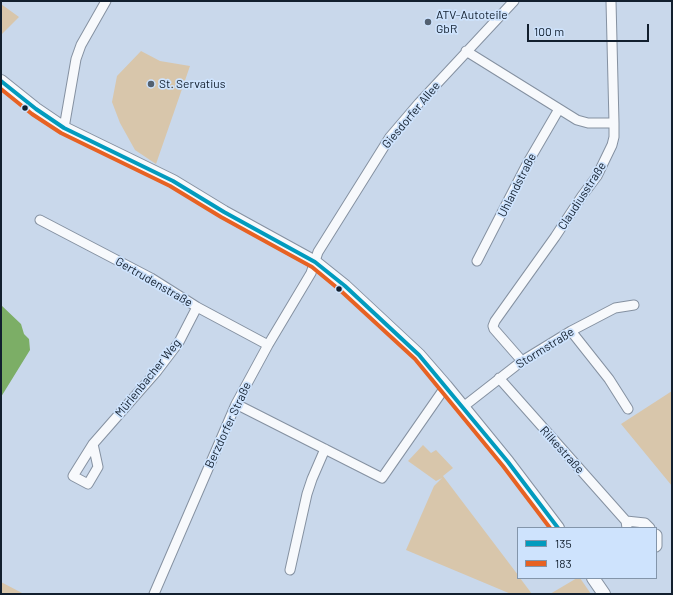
<!DOCTYPE html>
<meta charset="utf-8">
<style>
body{margin:0}
#map{position:relative;width:673px;height:595px;overflow:hidden;background:#c9d8eb;font-family:Barlow,sans-serif}
canvas{display:block}
.frame{position:absolute;inset:0;border:2px solid #121f2e;pointer-events:none}
.legend{position:absolute;left:517px;top:527px;width:140px;height:52px;box-sizing:border-box;background:#cee3fd;border:1px solid #8395aa;margin:0;padding:5px 7px;list-style:none;font-size:12px;color:#121f2e}
.legend li{display:flex;align-items:center;gap:8px;height:20px}
.legend b{width:20px;border:1px solid #8395aa}
.scale{position:absolute;left:527px;top:24px;width:122px;height:18px;box-sizing:border-box;border:2px solid #121f2e;border-top:0;padding-left:5px;font-size:12px;line-height:14px;white-space:nowrap;color:#121f2e;-webkit-text-stroke:3px #cee3fd;paint-order:stroke}
</style>
<div id="map">
<canvas width="673" height="595"></canvas>
<div class="frame"></div>
<ul class="legend">
<li><b style="height:5px;background:#029bbe"></b>135</li>
<li><b style="height:5px;background:#e76223"></b>183</li>
</ul>
<div class="scale">100 m</div>
</div>
<script>
const g = document.querySelector('canvas').getContext('2d');
g.lineJoin = 'round';
function fill(path, color) { g.fillStyle = color; g.fill(path, 'evenodd'); }
const toPath = rows => new Path2D(rows.map(r => 'M' + r).join(''));
function trace(path, color, width, dash) { g.strokeStyle = color; g.lineWidth = width; g.lineCap = dash ? 'butt' : 'round'; g.setLineDash(dash || []); g.stroke(path); }
function label(font, color, halo, rows, align = 'center') {
  g.font = font + ' Barlow,sans-serif'; g.lineWidth = 3.5; g.setLineDash([]); g.textBaseline = 'middle'; g.strokeStyle = halo; g.fillStyle = color; for (const [text, x, y, turn = 0] of rows) {
    g.save(); g.translate(x, y); g.rotate((+turn || 0) * Math.PI / 180); g.textAlign = isNaN(turn) ? turn : align; if (halo) g.strokeText(text, 0, 0); g.fillText(text, 0, 0); g.restore();
  }
}
const green = toPath([
 [1,4,19,17,1,35],
 [141,51,160,61,190,66,156,164,135,150,120,123,112,102,117,76],
 [672,391,672,486,621,424],
 [423,445,431,453,436,450,453,468,443,476,518,575,518,578,520,578,532,594,511,594,406,550,434,486,442,478,436,481,408,461],
 [577,578,580,578,591,594,550,594],
 [1,582,24,594,1,594]
]);
const water = toPath([
 [1,305,21,324,24,334,29,339,30,350,1,397]
]);
const street = toPath([
 [466,51,577,120,588,123,614,123],
 [64,128,76,59,81,45,106,1],
 [40,220,151,278,197,307,268,345],
 [477,261,527,164,559,109],
 [571,331,609,379,628,409],
 [522,361,494,329,493,326,495,321,555,237,582,196,597,176,612,145,614,137,614,123,611,1],
 [499,378,626,521,627,528],
 [236,404,382,478,446,386],
 [463,407,522,361,571,331,615,308,634,305],
 [93,444,98,467,88,484,73,476,93,444,157,371,179,342,197,307],
 [626,521,645,523,650,528],
 [656,534,657,535,657,546,656,547],
 [290,570,307,494,312,479,325,449],
 [154,594,236,404,268,345,311,273,318,252,390,137,419,103,514,1]
]);
const secondary = toPath([
 [1,81,36,109,64,128,173,181,224,212,315,262,345,286,419,355,446,386,508,462,558,528],
 [593,578,604,594]
]);
const bus1 = toPath([
 [1,81,36,109,64,128,173,181,224,212,315,262,345,286,419,355,508,462,558,528]
]);
const bus2 = toPath([
 [1,89,32,114,61,133,170,186,221,217,312,267,341,291,415,359,503,466,550,528]
]);
const markers = [
 [428,22,4,"#526070"],
 [151,84,4,"#526070"],
 [25,108,3.5,"#121f2e"],
 [339,289,3.5,"#121f2e"]
];
const poiNames = [
 ["ATV-Autoteile",436,15],
 ["GbR",436,29],
 ["St. Servatius",159,84]
];
const streetNames = [
 ["Giesdorfer Allee",411,115,-50],
 ["Uhlandstraße",517,185,-63],
 ["Claudiusstraße",582,196,-57],
 ["Gertrudenstraße",154,282,30],
 ["Stormstraße",545,348,-32],
 ["Mürlenbacher Weg",148,378,-51],
 ["Berzdorfer Straße",228,425,-65],
 ["Rilkestraße",562,450,48]
];
fill(green, '#d8c6ab');
fill(water, '#7cae66');
trace(street, '#8591a1', 11);
trace(secondary, '#8591a1', 14);
trace(street, '#f7f9fc', 9);
trace(secondary, '#f7f9fc', 12);
trace(bus1, '#029bbe', 4);
trace(bus2, '#e76223', 4);
for (const [x, y, r, color] of markers) { const dot = new Path2D(); dot.arc(x, y, r, 0, 2 * Math.PI); g.fillStyle = color; g.fill(dot); trace(dot, '#cee3fd', 1.5); }
label('12px', '#121f2e', '#cee3fd', poiNames, 'left');
label('12px', '#121f2e', '#cee3fd', streetNames);
</script>
